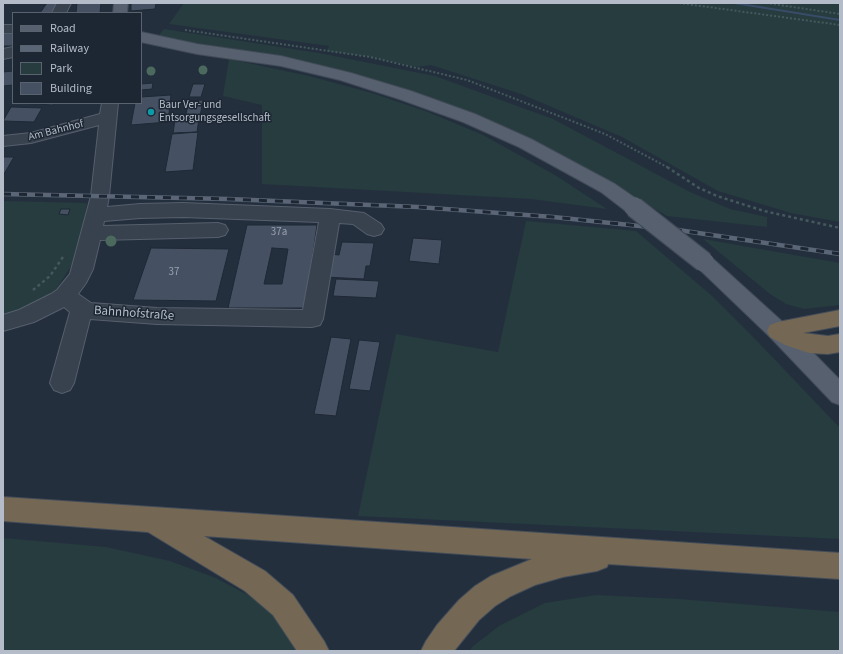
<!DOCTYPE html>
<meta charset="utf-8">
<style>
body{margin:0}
#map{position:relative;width:843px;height:654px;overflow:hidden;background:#242f3e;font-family:"Source Sans 3",sans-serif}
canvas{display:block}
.frame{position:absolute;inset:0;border:4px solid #b4bcc9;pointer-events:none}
.legend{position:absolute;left:12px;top:12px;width:130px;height:92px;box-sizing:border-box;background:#1d2633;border:1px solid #59626f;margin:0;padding:5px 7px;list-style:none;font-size:12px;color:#b4bcc9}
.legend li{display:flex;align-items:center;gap:8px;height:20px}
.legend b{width:20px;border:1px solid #59626f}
</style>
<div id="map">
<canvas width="843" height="654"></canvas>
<div class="frame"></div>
<ul class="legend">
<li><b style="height:5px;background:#56606e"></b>Road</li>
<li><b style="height:5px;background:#5a6575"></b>Railway</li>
<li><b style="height:11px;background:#263c3f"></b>Park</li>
<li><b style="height:11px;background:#455162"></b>Building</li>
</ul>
</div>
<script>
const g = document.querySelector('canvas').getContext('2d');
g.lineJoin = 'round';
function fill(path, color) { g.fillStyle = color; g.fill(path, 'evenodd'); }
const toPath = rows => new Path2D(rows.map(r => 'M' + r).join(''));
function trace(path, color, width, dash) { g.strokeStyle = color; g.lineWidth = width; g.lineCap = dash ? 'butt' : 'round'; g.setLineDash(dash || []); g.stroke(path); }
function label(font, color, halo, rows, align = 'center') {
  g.font = font + ' "Source Sans 3",sans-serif'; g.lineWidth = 3; g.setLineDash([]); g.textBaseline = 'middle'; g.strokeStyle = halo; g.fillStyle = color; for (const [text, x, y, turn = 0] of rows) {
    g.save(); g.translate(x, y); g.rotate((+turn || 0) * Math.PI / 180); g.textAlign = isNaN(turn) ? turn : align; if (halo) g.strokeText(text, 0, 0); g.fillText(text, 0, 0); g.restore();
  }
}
const green = toPath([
 [184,3,840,3,840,222,791,213,718,191,622,137,521,94,431,65,416,67,370,57,327,51,329,46,169,24],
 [164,29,319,53,435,76,553,119,690,192,730,209,767,217,767,227,667,216,578,164,527,137,443,102,398,87,266,54,157,37],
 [229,59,309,76,372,93,428,112,483,135,555,175,607,209,531,199,262,184,262,105,223,96],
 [3,201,87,203,79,254,55,291,26,307,3,316],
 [526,221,636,231,711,295,759,343,840,428,840,539,358,516,396,334,498,352],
 [703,239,840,263,840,305,804,309,786,304,770,294],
 [3,538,106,547,170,561,216,578,255,599,283,625,298,651,3,651],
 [596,595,679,599,840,612,840,651,470,651,472,647,499,626,545,603]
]);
const stream = toPath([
 [732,3,741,3,840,19,840,21,734,4,732,3]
]);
const building = toPath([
 [47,3,58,3,52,13,40,13,47,3],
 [77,3,101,3,100,13,76,13,77,3],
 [131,3,156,3,155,9,131,11,131,3],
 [3,33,13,33,13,46,3,46,3,33],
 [13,71,13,85,3,86,3,72,13,71],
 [153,83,152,89,141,90,141,84,153,83],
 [193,84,205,84,201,97,189,97,193,84],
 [171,95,168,122,131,125,135,103,141,103,141,97,171,95],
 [203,100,200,117,185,118,189,101,203,100],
 [16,103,55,103,53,105,16,103],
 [11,107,42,108,34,122,3,121,11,107],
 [199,119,197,132,173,133,175,120,199,119],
 [198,132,193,170,165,172,172,134,198,132],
 [3,157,14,157,4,174,3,174,3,157],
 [61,209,70,209,68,215,59,214,61,209],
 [247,225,317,225,305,308,228,308,247,225],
 [272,248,288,249,282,284,264,284,272,248],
 [413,238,442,240,439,264,409,261,413,238],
 [342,242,374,243,370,266,366,266,364,279,325,277,330,254,339,255,342,242],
 [151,248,229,249,216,301,133,300,151,248],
 [336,279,379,281,376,298,333,296,336,279],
 [331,337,351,339,336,416,314,414,331,337],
 [359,340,380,342,370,391,349,389,359,340]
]);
const pathFar1 = toPath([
 [679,3,840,25],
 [766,3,840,14],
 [185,30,370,57,467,80,605,134,669,168]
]);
const path = toPath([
 [667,167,699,188,717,196,764,211,840,228],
 [33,290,50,276,63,257]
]);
const minor = toPath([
 [57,3,71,3,66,13,52,13,57,3],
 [3,25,13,25,13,33,3,33,3,25],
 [13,47,13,57,3,59,3,49,13,47],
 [102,103,118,103,109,196,107,207,140,204,183,203,330,209,364,213,381,224,384,229,381,234,374,236,367,234,353,224,339,223,323,319,320,325,312,327,157,324,90,319,74,383,70,390,62,393,54,390,50,383,70,312,64,307,34,322,3,331,3,315,19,310,51,294,57,290,70,274,91,196,99,125,31,143,3,146,3,136,31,133,100,114,102,103],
 [183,217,319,222,303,310,157,308,91,303,78,294,86,283,93,269,100,240,218,237,225,235,228,230,225,225,218,223,103,226,104,221,140,218,183,217]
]);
const major = toPath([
 [114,3,128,3,127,13,113,13,114,3],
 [141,32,197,44,281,56,351,73,411,91,475,114,531,139,615,184,641,202,644,207,641,212,634,213,627,212,601,192,519,147,463,122,399,99,340,80,281,66,197,54,141,42,141,32],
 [704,255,711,257,786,325,840,380,840,405,832,402,770,337,697,267,694,262,697,257,704,255]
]);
const highway = toPath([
 [840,310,840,326,803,333,828,336,840,334,840,352,828,354,809,353,785,345,770,337,767,331,770,325,778,322,840,310],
 [3,497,840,553,840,579,608,564,607,567,597,571,563,577,535,585,511,596,495,606,479,620,454,651,421,651,426,641,437,625,459,600,475,586,491,576,532,559,204,536,265,571,293,595,324,641,329,651,297,651,273,615,245,591,148,532,3,521,3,497]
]);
const rail = toPath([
 [3,194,228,199,418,207,553,217,678,230,840,254]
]);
const majorBridge = toPath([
 [634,207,704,262]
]);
const trees = [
 [203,70,4.5],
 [151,71,4.5],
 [111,241,5.5]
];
const markers = [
 [151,112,4,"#0f9aa8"]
];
const farPoinames = [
 ["Baur Ver- und",159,106],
 ["Entsorgungsgesellschaft",159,119]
];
const farStreetnames = [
 ["Am Bahnhof",56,131,-14]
];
const numberNames = [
 ["37a",279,233],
 ["37",174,273]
];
const streetNames = [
 ["Bahnhofstraße",134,314,4]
];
fill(green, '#263c3f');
fill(stream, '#394c67');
fill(building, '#455162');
trace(building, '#1f2835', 1);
trace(minor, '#565f6c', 2);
trace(major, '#414a57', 2);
trace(highway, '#434c59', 2);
trace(pathFar1, '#44595c', 2, [2, 2]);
trace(path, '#44595c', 2.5, [3, 3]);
fill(minor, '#38414e');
fill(major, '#56606e');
fill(highway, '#746855');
trace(rail, '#5a6575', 4.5);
trace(rail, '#1d2633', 3, [8]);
trace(majorBridge, '#414a57', 22, []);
trace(majorBridge, '#56606e', 20);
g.fillStyle = '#4b6a5d';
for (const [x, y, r] of trees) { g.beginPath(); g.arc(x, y, r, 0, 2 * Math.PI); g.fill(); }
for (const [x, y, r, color] of markers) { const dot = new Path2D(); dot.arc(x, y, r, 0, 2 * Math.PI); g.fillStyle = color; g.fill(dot); trace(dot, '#1d2633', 1.5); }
label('11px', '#b4bcc9', '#1d2633', farPoinames, 'left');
label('11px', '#b4bcc9', '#1d2633', farStreetnames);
label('11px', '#98a1af', null, numberNames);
label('13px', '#b4bcc9', '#1d2633', streetNames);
</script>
